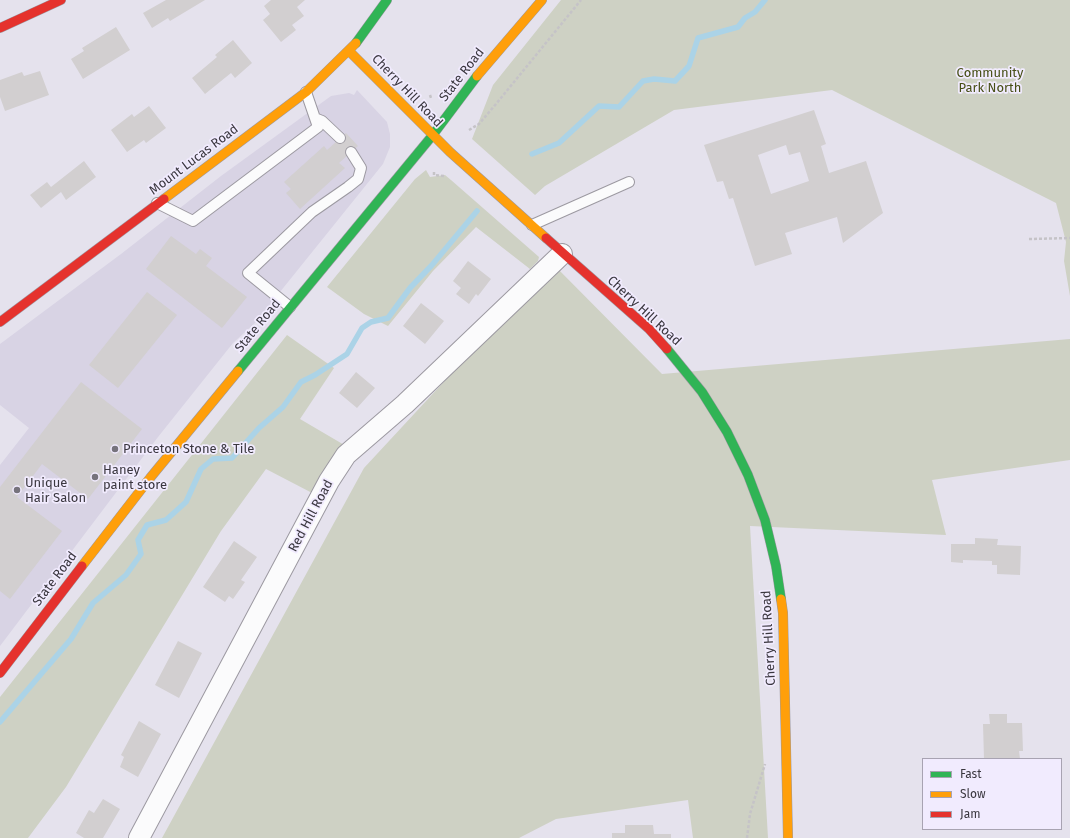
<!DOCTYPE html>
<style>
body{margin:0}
#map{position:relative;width:1070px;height:838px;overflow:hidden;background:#e5e2ed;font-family:"Fira Sans",sans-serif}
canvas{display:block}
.legend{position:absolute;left:922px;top:758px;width:140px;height:72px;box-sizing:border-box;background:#f1ebfe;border:1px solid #a8a3b2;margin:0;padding:5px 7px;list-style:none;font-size:12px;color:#3a373f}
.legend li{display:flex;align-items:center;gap:8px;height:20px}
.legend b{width:20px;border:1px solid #a8a3b2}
</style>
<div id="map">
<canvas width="1070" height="838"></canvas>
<ul class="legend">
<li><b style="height:5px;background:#30b455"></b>Fast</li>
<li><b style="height:5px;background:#ff9f0a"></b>Slow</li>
<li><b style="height:5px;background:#e5322d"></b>Jam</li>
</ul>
</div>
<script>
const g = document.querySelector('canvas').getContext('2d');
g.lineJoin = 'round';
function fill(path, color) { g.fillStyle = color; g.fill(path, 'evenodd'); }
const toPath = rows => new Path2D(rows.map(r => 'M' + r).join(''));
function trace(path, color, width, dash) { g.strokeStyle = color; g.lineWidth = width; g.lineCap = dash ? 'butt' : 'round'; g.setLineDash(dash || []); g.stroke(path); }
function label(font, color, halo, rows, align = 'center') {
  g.font = font + ' "Fira Sans",sans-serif'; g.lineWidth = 3.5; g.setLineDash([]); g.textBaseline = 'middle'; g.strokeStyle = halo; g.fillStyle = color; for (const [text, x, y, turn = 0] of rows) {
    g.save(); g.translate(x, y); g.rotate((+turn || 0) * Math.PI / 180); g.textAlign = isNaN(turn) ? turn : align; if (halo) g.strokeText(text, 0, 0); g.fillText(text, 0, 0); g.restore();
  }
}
const commercial = toPath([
 [357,90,387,122,390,134,390,147,383,164,255,323,233,343,158,437,0,646,0,465,29,428,0,405,0,344,121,254,221,176,331,96,349,93,354,95]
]);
const green = toPath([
 [561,0,1070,0,1070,296,1064,261,1066,242,1056,203,832,90,674,110,545,186,535,195,472,139,493,85],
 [426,170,430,177,445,175,451,180,539,257,538,261,530,269,476,227,433,271,388,326,364,314,327,287,415,179],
 [553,264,662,374,1070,339,1070,460,932,480,946,535,750,526,768,838,693,838,688,800,556,819,519,838,162,838,364,468],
 [287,335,334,368,300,419,346,446,316,495,266,469,221,531,66,787,28,838,0,838,0,697]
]);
const stream = toPath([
 [532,154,559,143,599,106,619,107,643,81,654,79,675,81,689,66,698,38,738,27,745,18,755,12,765,0],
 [0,722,71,639,93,603,126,575,141,554,138,540,147,525,166,520,186,502,201,469,213,459,232,458,259,428,283,407,301,382,315,375,347,354,362,328,371,322,388,318,410,288,432,265,477,211]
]);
const building = toPath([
 [166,0,205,0,170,21,168,18,152,28,143,13],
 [271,0,305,0,297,7,304,16,292,25,296,30,281,42,263,20,270,14,264,6],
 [116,27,130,50,83,79,71,59,84,51,82,48],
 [233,40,252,63,235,78,231,73,205,94,192,78,217,57,215,55],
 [40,71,49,95,5,111,0,97,0,80,22,72,24,76],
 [149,106,166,128,146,143,144,140,127,152,111,130,132,114,134,117],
 [814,110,826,144,821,146,829,173,866,161,883,213,843,243,837,217,785,233,792,254,755,266,733,198,729,199,723,181,717,182,704,145],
 [786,145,789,155,800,152,809,181,771,194,758,155],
 [346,133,358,146,339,163,345,168,300,209,286,193,291,189,284,182,324,146,327,150],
 [84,161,96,177,66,200,61,192,41,208,30,195,47,182,51,187],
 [171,236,196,254,200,249,212,258,206,266,247,297,222,328,146,269],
 [468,261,491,279,478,296,476,294,469,304,456,294,461,288,453,281],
 [147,292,177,315,118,388,89,365],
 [421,303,444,321,425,344,403,326],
 [356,372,375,388,357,408,339,393],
 [81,382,142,429,88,499,42,464,17,497,62,531,10,599,0,591,0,487],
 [975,538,998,539,997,545,1021,546,1020,575,997,574,997,565,992,565,992,561,963,560,963,563,951,562,951,544,975,544],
 [234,541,257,557,241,580,245,582,233,599,229,596,225,602,203,587],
 [178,641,202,653,179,698,155,685],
 [989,714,1007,714,1007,723,1022,723,1023,751,1019,751,1020,759,984,759,983,724,990,724],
 [139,721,161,734,138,777,120,767,124,757,121,755],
 [103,799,120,809,103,838,84,838,76,833,89,810,94,813],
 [625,825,653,825,654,834,671,834,671,838,612,838,612,833,625,833]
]);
const path = toPath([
 [430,95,431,98],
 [469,130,479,124,496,104,581,0],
 [434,172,434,175,445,176],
 [1029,239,1070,238],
 [747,838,750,814,765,764]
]);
const lane = toPath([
 [317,119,322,121,340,138],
 [157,203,193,221,318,127,306,92],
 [532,225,629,182],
 [290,307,248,273,312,212,348,187,358,179,361,168,351,152]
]);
const street = toPath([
 [139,838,329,481,346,455,405,404,562,254]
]);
const fast = toPath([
 [356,43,387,0],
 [667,349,702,392,727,432,748,475,765,520,776,566,781,599],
 [238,371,432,136,477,76]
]);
const slow = toPath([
 [349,51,450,152,546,238],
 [477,76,542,0],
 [164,199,306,92,356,43],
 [82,566,150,478,238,371],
 [781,599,783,613,788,838]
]);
const jam = toPath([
 [0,28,61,0],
 [546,238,649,329,667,349],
 [0,322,164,199],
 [0,673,82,566]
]);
const markers = [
 [115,449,4,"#76737c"],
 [95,477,4,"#76737c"],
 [17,490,4,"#76737c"]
];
const parkNames = [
 ["Community",990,73],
 ["Park North",990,88]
];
const streetNames = [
 ["State Road",462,75,-52],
 ["Cherry Hill Road",407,91,46],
 ["Mount Lucas Road",194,160,-37],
 ["Cherry Hill Road",644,311,43],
 ["State Road",258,326,-51],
 ["Red Hill Road",311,516,-62],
 ["State Road",55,579,-53],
 ["Cherry Hill Road",769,638,-93]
];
const poiNames = [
 ["Princeton Stone & Tile",123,449],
 ["Haney",103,470],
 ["paint store",103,485],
 ["Unique",25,483],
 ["Hair Salon",25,498]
];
fill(commercial, '#d8d3e4');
fill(green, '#ced1c4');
trace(stream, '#abd3e7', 5.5);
fill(building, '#d2cfd0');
trace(lane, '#9c99a1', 12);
trace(street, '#9c99a1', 22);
trace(fast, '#9c99a1', 10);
trace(slow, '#9c99a1', 10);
trace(jam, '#9c99a1', 10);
trace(path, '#c5c3c7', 2.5, [3, 2]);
trace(lane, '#fbfbfc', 10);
trace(street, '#fbfbfc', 20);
trace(fast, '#30b455', 9);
trace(slow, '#ff9f0a', 9);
trace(jam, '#e5322d', 9);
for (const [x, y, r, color] of markers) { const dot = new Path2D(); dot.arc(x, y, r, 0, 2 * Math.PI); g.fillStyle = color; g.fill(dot); trace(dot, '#f1ebfe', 1.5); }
label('13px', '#474f16', '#f1ebfe', parkNames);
label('13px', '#3a373f', '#f1ebfe', streetNames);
label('13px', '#3a373f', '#f1ebfe', poiNames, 'left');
</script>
